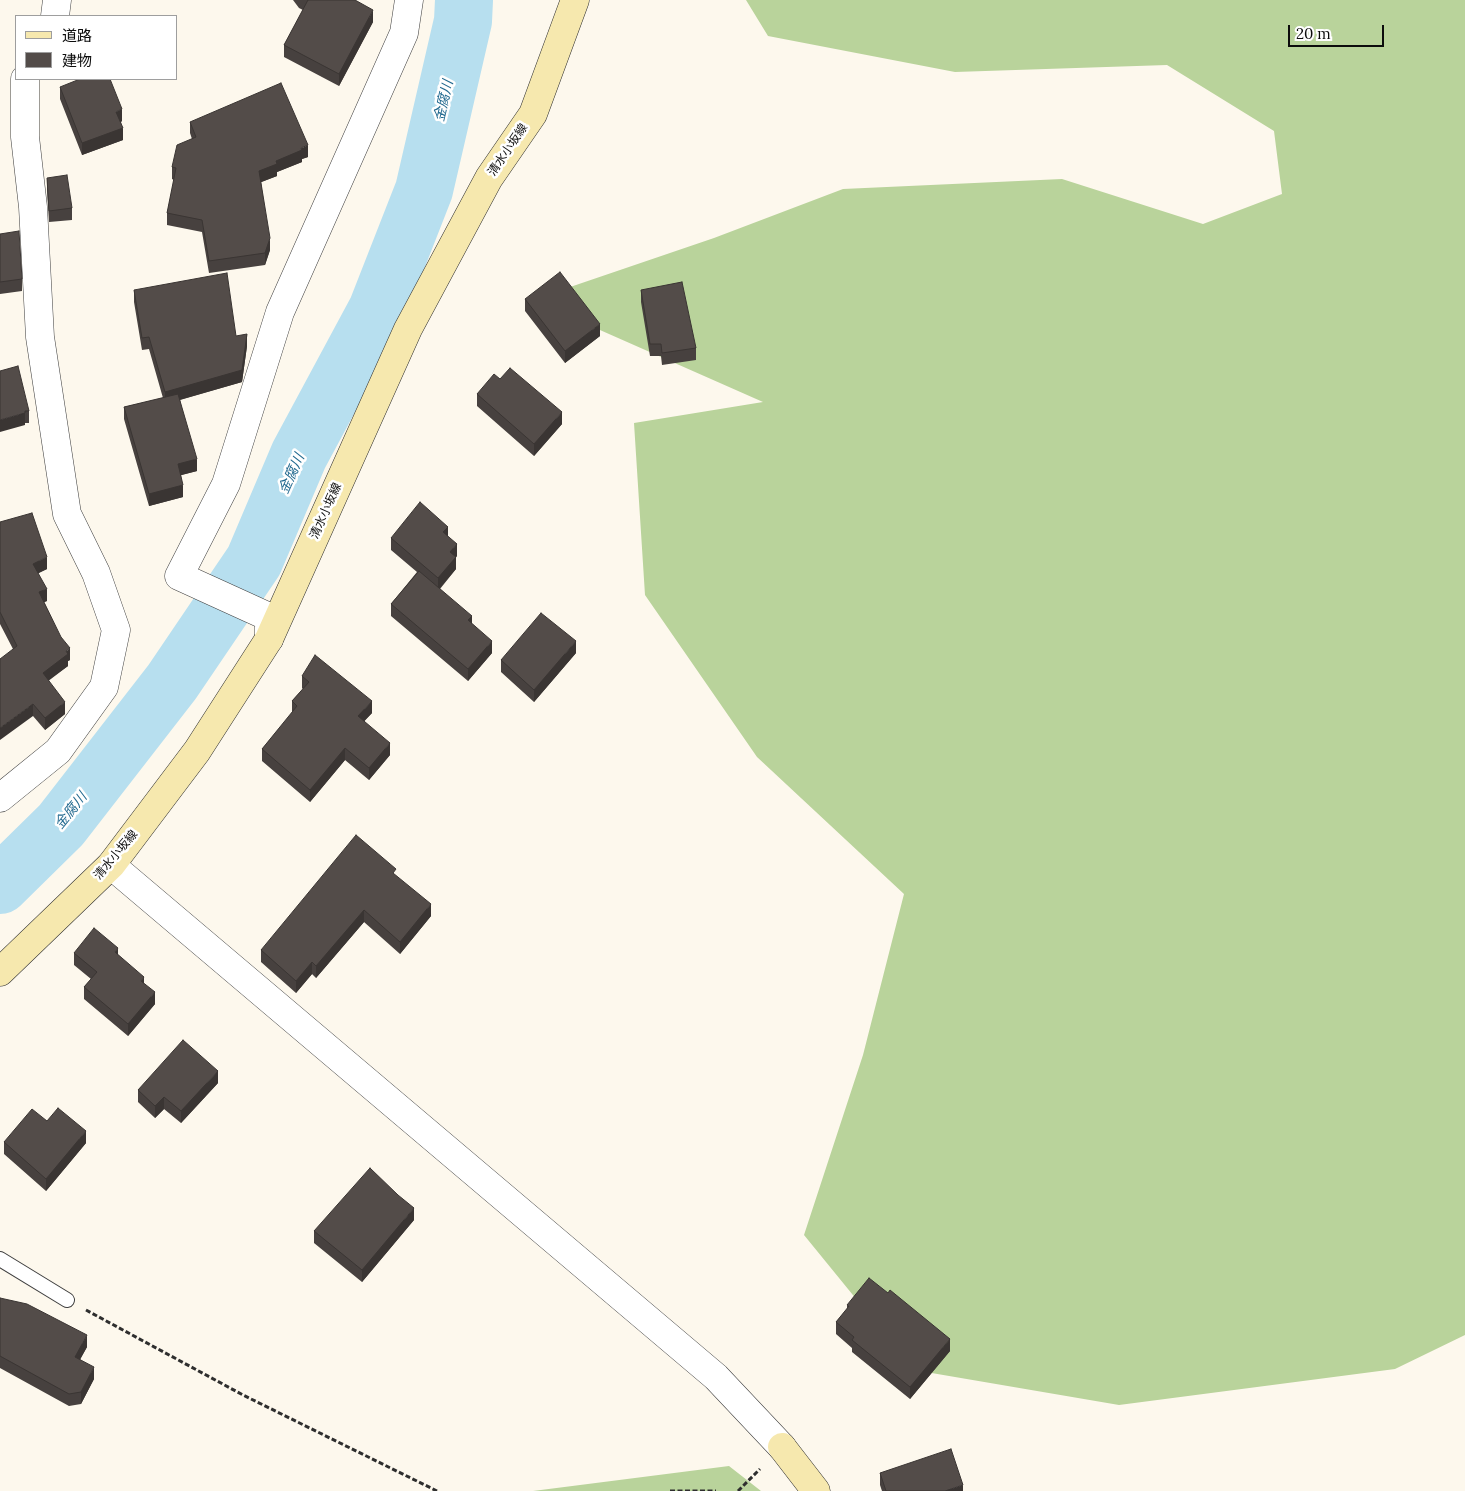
<!DOCTYPE html>
<meta charset="utf-8">
<style>
body{margin:0}
#map{position:relative;width:1465px;height:1491px;overflow:hidden;background:#fdf8ed;font-family:Lora,"Noto Sans JP",serif}
canvas{display:block}
.legend{position:absolute;left:15px;top:15px;width:162px;height:65px;box-sizing:border-box;background:#fff;border:1px solid #9e9e9e;margin:0;padding:6px 9px;list-style:none;font-size:15px;color:#0c0c0c}
.legend li{display:flex;align-items:center;gap:10px;height:25px}
.legend b{width:25px;border:1px solid #9e9e9e}
.scale{position:absolute;left:1288px;top:25px;width:96px;height:22px;box-sizing:border-box;border:2px solid #0c0c0c;border-top:0;padding-left:6px;font-size:15px;line-height:18px;white-space:nowrap;color:#0c0c0c;-webkit-text-stroke:4px #fff;paint-order:stroke}
</style>
<div id="map">
<canvas width="1465" height="1491"></canvas>
<ul class="legend">
<li><b style="height:6px;background:#f6e8ae"></b>道路</li>
<li><b style="height:14px;background:#534c49"></b>建物</li>
</ul>
<div class="scale">20 m</div>
</div>
<script>
const g = document.querySelector('canvas').getContext('2d');
g.lineJoin = 'round';
function fill(path, color) { g.fillStyle = color; g.fill(path, 'evenodd'); }
const toPath = rows => new Path2D(rows.map(r => 'M' + r).join(''));
function trace(path, color, width, dash) { g.strokeStyle = color; g.lineWidth = width; g.lineCap = dash ? 'butt' : 'round'; g.setLineDash(dash || []); g.stroke(path); }
function label(font, color, halo, rows, align = 'center') {
  g.font = font + ' Lora,"Noto Sans JP",serif'; g.lineWidth = 5; g.setLineDash([]); g.textBaseline = 'middle'; g.strokeStyle = halo; g.fillStyle = color; for (const [text, x, y, turn = 0] of rows) {
    g.save(); g.translate(x, y); g.rotate((+turn || 0) * Math.PI / 180); g.textAlign = isNaN(turn) ? turn : align; if (halo) g.strokeText(text, 0, 0); g.fillText(text, 0, 0); g.restore();
  }
}
const forest = toPath([
 [746,0,1465,0,1465,1335,1395,1369,1119,1405,914,1370,804,1235,863,1055,904,894,757,757,645,595,634,423,763,402,532,300,714,238,843,189,1062,179,1203,224,1282,194,1274,131,1167,65,955,72,768,36],
 [729,1466,761,1491,533,1491]
]);
const river = toPath([
 [0,885,61,825,172,682,254,561,299,455,377,310,424,190,463,21,464,0]
]);
const path = toPath([
 [86,1310,243,1395,437,1491],
 [670,1491,716,1491],
 [738,1491,760,1469]
]);
const lane = toPath([
 [0,1259,67,1300]
]);
const street = toPath([
 [55,16,57,0],
 [269,639,269,617,179,576,226,484,280,312,404,33,409,0],
 [0,798,58,751,104,687,116,630,96,573,67,514,40,337,33,207,25,137,25,79],
 [111,865,716,1377,782,1447]
]);
const secondary = toPath([
 [0,972,111,865,197,751,269,639,408,329,489,178,533,114,575,0],
 [782,1447,816,1491]
]);
const wall = toPath([
 [293,0,355,0,373,22,339,86,284,57,284,45,303,10,299,8],
 [60,87,122,121,121,122,123,140,82,155,60,99],
 [190,122,308,157,302,159,302,162,277,172,277,176,261,182,270,250,265,265,209,273,202,232,167,225,167,213,174,180,172,179,172,167,192,139,190,133],
 [47,178,72,208,72,220,49,222,47,190],
 [0,234,22,279,22,291,0,294],
 [134,290,236,336,247,346,242,382,180,400,197,471,181,475,183,497,149,506,124,419,124,407,163,398,149,349,142,350,134,302],
 [641,290,696,348,696,360,662,365,661,356,650,356,641,302],
 [525,299,600,336,565,363,525,311],
 [0,371,29,411,29,423,25,423,25,425],
 [500,379,562,424,534,456,477,406,477,394],
 [0,522,47,569,38,573,47,601,44,602,70,660,68,661,68,666,48,680,65,714,45,730,33,716,13,649,0,624],
 [448,536,457,556,456,557,456,569,440,589,472,624,492,653,468,681,391,616,391,604,417,572,391,550,391,538],
 [576,653,534,702,501,672,501,660],
 [302,676,372,713,364,721,390,755,369,780,345,760,310,802,262,761,262,749,292,713,292,701,303,689,302,688],
 [396,876,431,916,400,954,364,922,316,978,312,974,296,993,261,962,261,950],
 [74,953,118,955,144,984,155,1004,128,1036,84,999,84,987,91,979,74,965],
 [218,1083,181,1123,164,1109,155,1118,138,1102,138,1090],
 [47,1121,86,1143,46,1191,4,1154,4,1142],
 [414,1220,362,1282,314,1243,314,1231],
 [0,1298,87,1347,80,1359,94,1379,81,1404,69,1406,0,1368],
 [847,1305,950,1351,910,1399,852,1352,852,1348,836,1334,836,1322,847,1309],
 [880,1473,963,1491,882,1491,880,1485]
]);
const shadedWall = toPath([
 [373,10,373,22,339,86,339,74],
 [122,109,122,121,116,124,116,112],
 [123,128,123,140,82,155,82,143],
 [308,145,308,157,302,159,302,162,277,172,277,176,259,183,259,171,276,161],
 [270,238,270,250,265,265,265,253],
 [600,324,600,336,565,363,565,351],
 [247,334,247,346,242,382,165,404,165,392],
 [562,412,562,424,534,456,534,444],
 [25,413,25,425,0,432,0,420],
 [197,459,197,471,178,476,178,464],
 [183,485,183,497,149,506,149,494],
 [448,527,448,539,443,532],
 [457,544,457,556,450,564,450,552],
 [47,557,47,569,33,576,33,564],
 [456,557,456,569,438,590,438,578],
 [47,589,47,601,39,604,39,592],
 [472,616,472,628,468,620],
 [492,641,492,653,468,681,468,669],
 [576,641,576,653,534,702,534,690],
 [70,648,70,660,68,661,68,666,43,685,43,673],
 [372,701,372,713,358,728,358,716],
 [65,702,65,714,45,730,45,718],
 [33,704,33,716,0,740,0,728],
 [390,743,390,755,369,780,369,768],
 [345,748,345,760,310,802,310,790],
 [431,904,431,916,400,954,400,942],
 [364,910,364,922,316,978,316,966],
 [118,948,118,960,115,952],
 [312,962,312,974,296,993,296,981],
 [144,977,144,989,141,981],
 [155,992,155,1004,128,1036,128,1024],
 [218,1071,218,1083,181,1123,181,1111],
 [164,1097,164,1109,155,1118,155,1106],
 [86,1131,86,1143,46,1191,46,1179],
 [414,1208,414,1220,362,1282,362,1270],
 [87,1335,87,1347,75,1369,75,1357],
 [950,1339,950,1351,910,1399,910,1387],
 [94,1367,94,1379,81,1404,81,1392],
 [963,1485,963,1491,945,1491]
]);
const building = toPath([
 [308,0,355,0,373,10,339,74,284,45,308,0],
 [80,79,110,79,122,109,116,112,123,128,82,143,60,87,80,79],
 [281,83,308,145,301,148,302,150,276,161,277,164,259,171,270,238,265,253,209,261,202,220,167,213,176,168,172,167,177,145,196,137,190,122,281,83],
 [67,175,72,208,49,211,47,178,67,175],
 [19,231,22,279,0,282,0,234,19,231],
 [560,272,600,324,565,351,525,299,560,272],
 [227,273,236,336,247,334,242,370,165,392,149,337,142,338,134,290,227,273],
 [682,282,696,348,662,353,661,344,650,344,641,290,682,282],
 [18,366,29,411,25,411,25,413,0,420,0,371,18,366],
 [510,368,562,412,534,444,477,394,494,374,500,379,510,368],
 [178,394,197,459,178,464,183,485,149,494,124,407,178,394],
 [420,502,448,527,443,532,457,544,450,552,456,557,438,578,391,538,420,502],
 [32,513,47,557,33,564,47,589,39,592,61,637,70,648,66,651,68,654,43,673,65,702,45,718,33,704,0,728,0,659,17,646,0,612,0,522,32,513],
 [419,571,472,616,468,620,492,641,468,669,391,604,419,571],
 [541,613,576,641,534,690,501,660,541,613],
 [315,655,372,701,358,716,390,743,369,768,345,748,310,790,262,749,297,706,292,701,309,682,302,676,315,655],
 [356,835,396,869,393,873,431,904,400,942,364,910,316,966,312,962,296,981,261,950,356,835],
 [94,928,118,948,115,952,144,977,141,981,155,992,128,1024,84,987,97,972,74,953,94,928],
 [183,1040,218,1071,181,1111,164,1097,155,1106,138,1090,183,1040],
 [58,1108,86,1131,46,1179,4,1142,32,1109,47,1121,58,1108],
 [370,1168,398,1195,414,1208,362,1270,314,1231,370,1168],
 [869,1278,888,1293,890,1290,950,1339,910,1387,852,1340,854,1337,836,1322,849,1306,847,1305,869,1278],
 [0,1298,27,1304,87,1335,75,1357,94,1367,81,1392,69,1394,0,1356,0,1298],
 [951,1449,963,1485,945,1491,886,1491,880,1473,951,1449]
]);
const streetNames = [
 ["清水小坂線",508,150,-56],
 ["清水小坂線",326,511,-66],
 ["清水小坂線",116,855,-50]
];
const waterNames = [
 ["金腐川",444,101,-77],
 ["金腐川",292,474,-66],
 ["金腐川",71,811,-51]
];
fill(forest, '#b9d39b');
trace(river, '#b7dfef', 58);
trace(lane, '#3f3f3f', 16);
trace(street, '#3f3f3f', 29);
trace(secondary, '#2e2e2e', 29);
trace(path, '#2e2e2e', 3, [5, 2.5]);
trace(lane, '#fff', 14);
trace(street, '#fff', 28);
trace(secondary, '#f6e8ae', 28);
fill(wall, '#47413f');
fill(shadedWall, '#3a3533');
fill(building, '#534c49');
trace(building, '#3a3533', 1);
label('12px', '#0c0c0c', '#fff', streetNames);
label('italic 14px', '#236a90', '#fff', waterNames);
</script>
